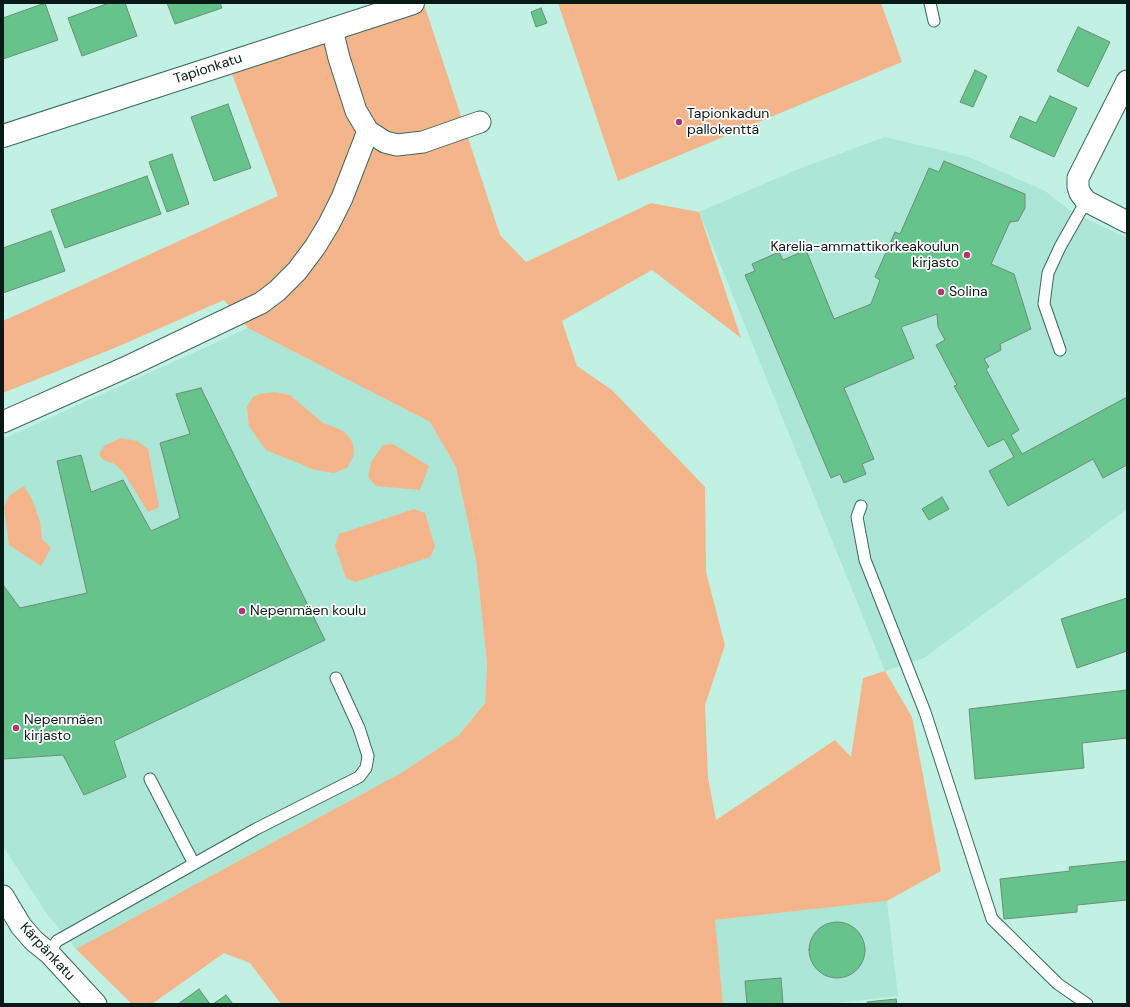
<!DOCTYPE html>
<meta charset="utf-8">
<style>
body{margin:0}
#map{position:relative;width:1130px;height:1007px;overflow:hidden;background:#c1f1e3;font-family:"DM Sans",sans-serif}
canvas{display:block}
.frame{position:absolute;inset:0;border:4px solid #081a16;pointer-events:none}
</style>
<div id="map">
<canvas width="1130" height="1007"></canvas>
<div class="frame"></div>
</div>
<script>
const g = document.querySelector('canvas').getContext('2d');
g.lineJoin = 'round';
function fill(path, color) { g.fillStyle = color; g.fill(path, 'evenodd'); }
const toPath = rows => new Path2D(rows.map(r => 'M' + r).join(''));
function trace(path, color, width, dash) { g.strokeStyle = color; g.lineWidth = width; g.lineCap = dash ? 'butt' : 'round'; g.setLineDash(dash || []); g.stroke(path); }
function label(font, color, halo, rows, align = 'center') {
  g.font = font + ' "DM Sans",sans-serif'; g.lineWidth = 3.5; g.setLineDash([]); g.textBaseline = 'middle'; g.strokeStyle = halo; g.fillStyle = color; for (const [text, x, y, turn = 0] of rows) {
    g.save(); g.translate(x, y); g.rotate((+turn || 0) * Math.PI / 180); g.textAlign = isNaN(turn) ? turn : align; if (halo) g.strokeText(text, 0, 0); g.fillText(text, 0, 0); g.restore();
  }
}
const built = toPath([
 [885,137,969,157,1045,191,1072,212,1127,238,1127,509,924,658,885,671,699,212,796,170],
 [248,328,430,422,456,467,476,560,487,663,485,702,459,735,401,773,76,949,47,914,3,846,3,439],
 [887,901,898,996,828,1004,723,1004,714,920]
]);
const green = toPath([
 [558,3,881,3,902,62,618,181],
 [424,4,500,235,526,262,651,203,699,212,741,338,652,270,562,321,577,366,612,390,705,487,706,572,725,645,705,705,708,778,716,820,835,740,851,757,863,678,885,671,912,717,941,871,887,901,715,920,723,1004,281,1004,250,963,224,953,152,1004,132,1004,76,949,401,773,459,735,485,703,487,663,476,560,456,467,430,422,248,328,224,300,117,347,3,393,3,321,278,196,230,69],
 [275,392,290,395,323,423,344,431,353,443,354,455,347,468,334,473,315,470,266,450,249,426,247,407,253,397,260,394],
 [121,438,137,441,148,449,159,507,148,512,124,473,115,464,103,460,99,454,104,446],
 [393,444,429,466,420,490,376,486,368,477,371,462,383,445],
 [24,486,32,499,40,521,42,539,51,548,41,566,9,545,4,507,9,496],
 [414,509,425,513,435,547,430,557,355,582,346,578,335,546,339,534]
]);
const building = toPath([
 [45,3,58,40,3,59,3,18,45,3],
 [109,3,125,3,137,36,82,56,68,18,109,3],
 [167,3,220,3,222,8,175,24,167,3],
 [541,8,547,23,536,27,531,12,541,8],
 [1078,27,1110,42,1088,87,1057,71,1078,27],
 [975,70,987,76,973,107,960,102,975,70],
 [1050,96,1077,108,1054,157,1010,137,1020,116,1036,123,1050,96],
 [228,104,251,168,214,181,191,117,228,104],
 [172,154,189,204,167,212,149,162,172,154],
 [944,161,1025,194,1025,208,1018,221,1010,222,991,264,1014,274,1031,329,1000,344,1001,350,984,359,989,367,986,369,1019,430,1011,435,1022,454,1127,397,1127,465,1103,478,1093,459,1008,506,989,471,1014,457,1004,439,988,447,954,386,957,385,936,345,945,340,938,327,937,314,901,327,914,358,844,388,874,459,862,464,866,474,844,483,840,474,831,478,745,275,755,271,752,264,779,252,783,260,806,250,834,319,871,304,880,280,875,277,895,232,900,234,929,168,939,172,944,161],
 [147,176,161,214,65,248,51,210,147,176],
 [51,231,65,271,3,293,3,248,51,231],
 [201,388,325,640,114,741,126,777,84,795,63,755,3,759,3,585,20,608,87,593,57,461,81,455,91,492,123,480,151,531,180,518,160,443,190,434,176,394,201,388],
 [942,497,949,509,929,520,922,509,942,497],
 [1127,598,1127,651,1077,668,1061,619,1127,598],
 [1127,690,1127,738,1082,743,1084,768,975,779,969,709,1127,690],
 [1127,861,1127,900,1077,905,1077,912,1004,919,1000,879,1070,871,1069,867,1127,861],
 '809 950a28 28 0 1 1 56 0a28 28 0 1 1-56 0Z',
 [781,978,783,1004,747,1004,745,981,781,978],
 [199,989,210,1004,178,1004,199,989],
 [226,995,233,1004,213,1004,226,995],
 [896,999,897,1004,868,1004,867,1002,896,999]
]);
const lane = toPath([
 [930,3,934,21],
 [1060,350,1044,304,1048,273,1060,247,1086,201],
 [861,506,857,517,865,560,925,712,992,919,1058,984,1087,1004],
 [150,779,194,864],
 [49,953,57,941,256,829,359,777,366,768,368,756,359,728,336,678]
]);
const street = toPath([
 [332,29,339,58,356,111,368,131,385,142,397,145,423,142,480,122],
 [1127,81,1078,178,1078,187,1080,193,1086,201,1127,222],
 [3,422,131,365,261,303,277,291,297,271,315,247,329,224,342,198,368,131],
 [3,896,21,926,34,941,49,953,96,1004]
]);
const secondary = toPath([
 [3,136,413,3]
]);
const markers = [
 [679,122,4,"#b93273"],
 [967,255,4,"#b93273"],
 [941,292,4,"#b93273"],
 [242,611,4,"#b93273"],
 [16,728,4,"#b93273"]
];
const streetNames = [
 ["Tapionkatu",208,69,-18],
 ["Kärpänkatu",47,952,47]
];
const poiNames = [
 ["Tapionkadun",687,114],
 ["pallokenttä",687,130],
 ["Karelia-ammattikorkeakoulun",959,247,"right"],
 ["kirjasto",959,263,"right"],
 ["Solina",949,292],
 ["Nepenmäen koulu",250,611],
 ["Nepenmäen",24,720],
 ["kirjasto",24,736]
];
fill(built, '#ace6d6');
fill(green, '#f5b58a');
fill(building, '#67c38c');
trace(building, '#6a8e77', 1);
trace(lane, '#3b685c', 13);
trace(street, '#3b685c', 23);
trace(secondary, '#3b685c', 24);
trace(lane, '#fff', 11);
trace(street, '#fff', 21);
trace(secondary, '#fff', 22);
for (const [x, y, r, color] of markers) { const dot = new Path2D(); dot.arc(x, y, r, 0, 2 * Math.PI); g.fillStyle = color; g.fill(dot); trace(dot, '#fff', 1.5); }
label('14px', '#081a16', '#fff', streetNames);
label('14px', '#081a16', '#fff', poiNames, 'left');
</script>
